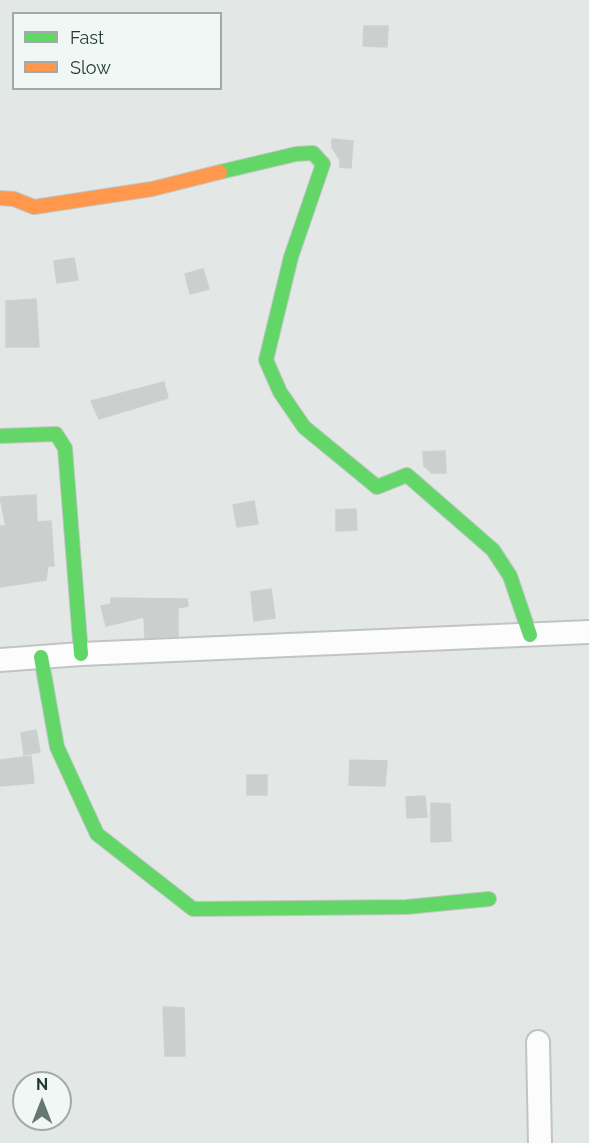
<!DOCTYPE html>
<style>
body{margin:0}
#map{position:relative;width:589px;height:1143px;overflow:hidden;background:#e3e8e6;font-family:Raleway,sans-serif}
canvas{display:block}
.legend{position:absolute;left:12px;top:12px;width:210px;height:78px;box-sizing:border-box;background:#f1f7f4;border:2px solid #9faba6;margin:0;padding:8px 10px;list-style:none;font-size:18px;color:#233a32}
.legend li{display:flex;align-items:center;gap:12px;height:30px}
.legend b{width:30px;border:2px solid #9faba6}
.north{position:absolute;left:12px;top:1071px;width:60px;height:60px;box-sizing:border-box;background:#f1f7f4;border:2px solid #9faba6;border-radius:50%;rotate:0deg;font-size:16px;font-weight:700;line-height:24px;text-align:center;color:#233a32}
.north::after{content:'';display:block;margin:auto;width:21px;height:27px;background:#667771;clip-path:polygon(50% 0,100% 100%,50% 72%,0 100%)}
</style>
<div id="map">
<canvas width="589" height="1143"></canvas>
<ul class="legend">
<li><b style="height:8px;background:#63d668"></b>Fast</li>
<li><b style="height:8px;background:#ff974d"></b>Slow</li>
</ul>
<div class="north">N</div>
</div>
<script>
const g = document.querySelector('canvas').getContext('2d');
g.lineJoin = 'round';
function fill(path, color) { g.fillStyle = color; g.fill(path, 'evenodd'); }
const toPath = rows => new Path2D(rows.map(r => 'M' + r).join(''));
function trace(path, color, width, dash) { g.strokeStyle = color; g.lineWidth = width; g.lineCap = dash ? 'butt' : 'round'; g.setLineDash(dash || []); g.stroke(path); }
const building = toPath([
 [364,26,388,26,387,47,363,46,364,26],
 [332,139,353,141,351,168,340,167,340,160,332,147,332,139],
 [74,258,78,280,57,283,54,261,74,258],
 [203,269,209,289,190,294,185,274,203,269],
 [36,299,39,347,6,347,6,301,36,299],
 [164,382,168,398,99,419,91,401,164,382],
 [445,451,446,473,432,473,424,466,423,452,445,451],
 [36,495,37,522,51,521,54,566,48,566,46,580,0,587,0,526,6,526,0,497,36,495],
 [254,501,258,524,237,527,233,505,254,501],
 [356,509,357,530,336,531,336,510,356,509],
 [271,589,275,618,254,621,251,592,271,589],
 [111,598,187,599,188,606,178,608,178,636,145,638,144,617,106,626,101,606,111,604,111,598],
 [36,730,40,752,24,755,21,733,36,730],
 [31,756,34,783,0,786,0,760,31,756],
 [350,760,387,761,385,786,349,785,350,760],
 [247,775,267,775,267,795,247,795,247,775],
 [425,796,427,817,407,818,406,797,425,796],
 [431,803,450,804,451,841,431,842,431,803],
 [163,1007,184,1008,185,1056,165,1056,163,1007]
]);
const street = toPath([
 [0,660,81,654,589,632],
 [538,1042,540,1143]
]);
const fast = toPath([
 [220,172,296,154,313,153,323,164,291,257,266,360,280,392,304,427,377,487,407,475,493,550,510,576,530,635],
 [0,436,56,434,65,448,81,654],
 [41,657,57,747,97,834,193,909,406,907,489,899]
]);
const slow = toPath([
 [0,198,14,199,34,207,152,189,220,172]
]);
fill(building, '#cbcfcd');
trace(building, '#ccd1cf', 1.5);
trace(street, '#c0c5c3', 26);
trace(fast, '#c0c6c3', 16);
trace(slow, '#c0c6c3', 16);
trace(street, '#fbfcfb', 22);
trace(fast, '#63d668', 14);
trace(slow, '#ff974d', 14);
</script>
